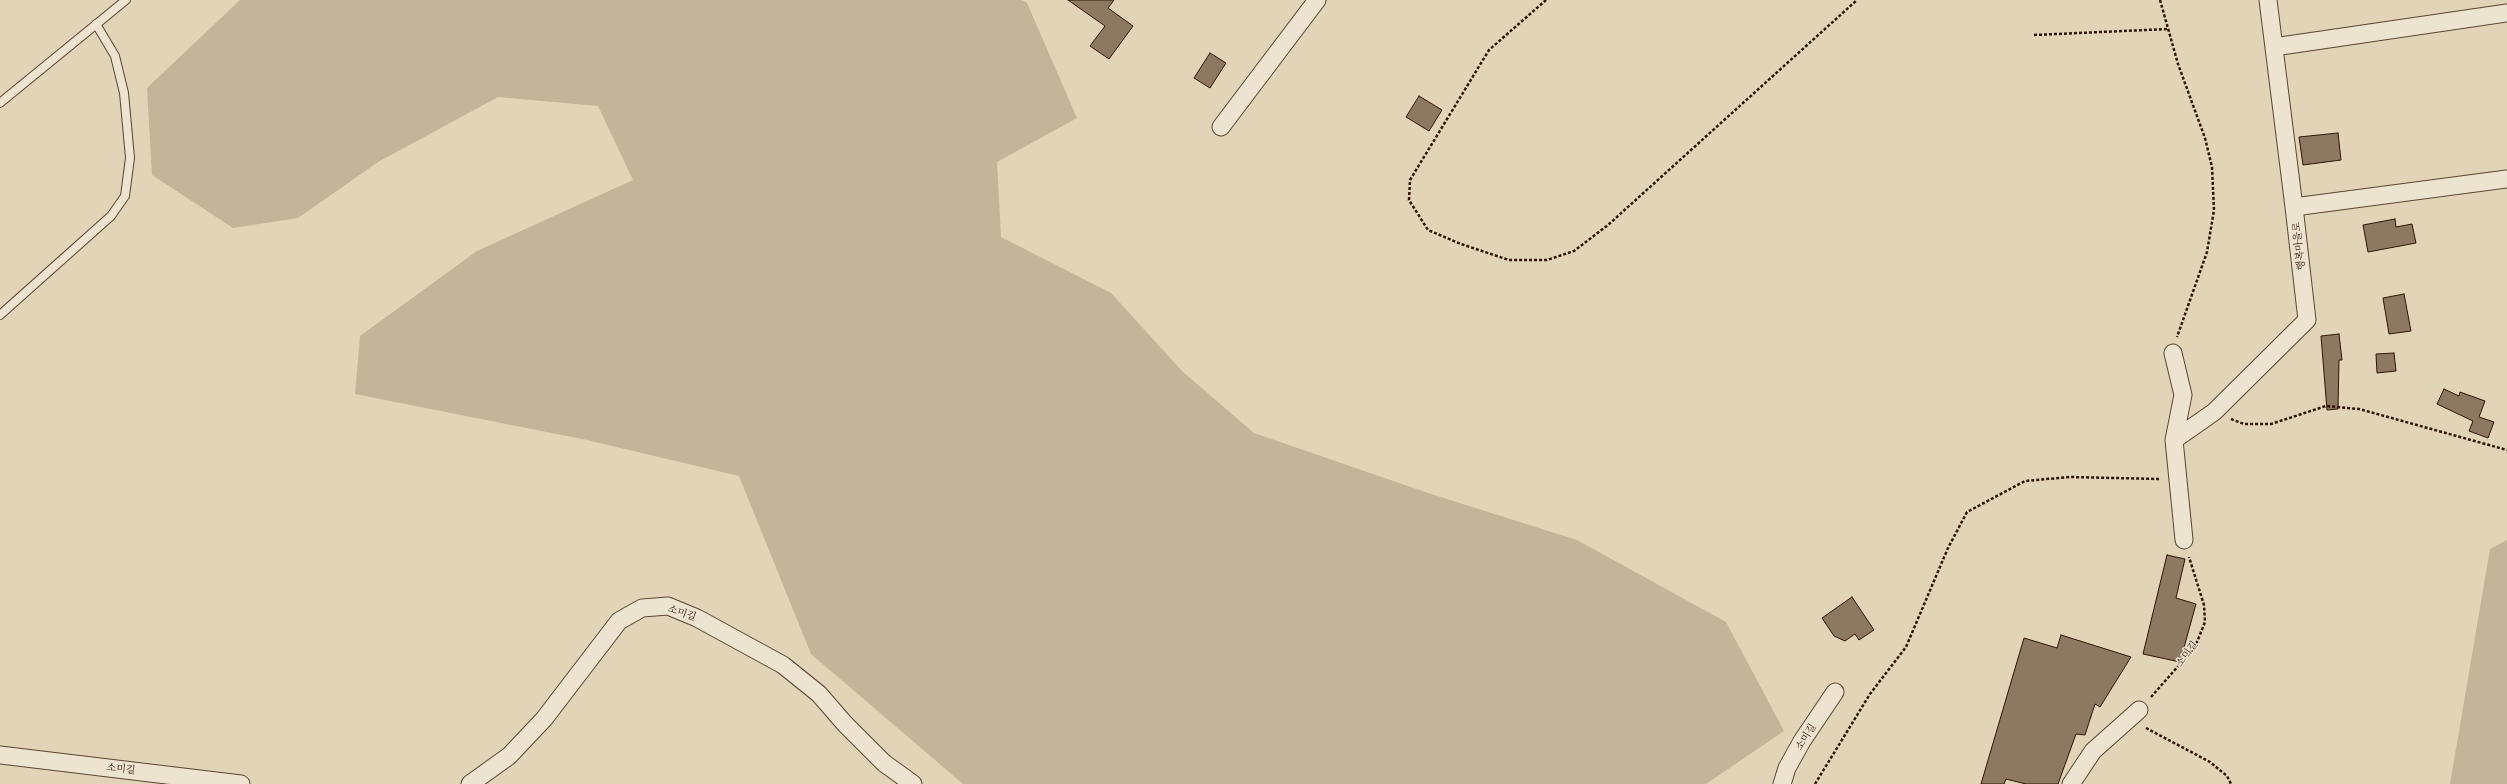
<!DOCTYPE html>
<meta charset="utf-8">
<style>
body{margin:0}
canvas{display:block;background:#e2d4b7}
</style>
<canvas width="2507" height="784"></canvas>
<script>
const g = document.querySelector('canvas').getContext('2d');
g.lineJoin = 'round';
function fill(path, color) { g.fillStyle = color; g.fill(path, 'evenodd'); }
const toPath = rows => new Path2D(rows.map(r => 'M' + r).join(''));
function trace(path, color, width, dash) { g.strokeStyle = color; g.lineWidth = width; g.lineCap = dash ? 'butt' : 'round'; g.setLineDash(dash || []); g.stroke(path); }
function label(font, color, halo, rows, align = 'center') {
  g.font = font + ' "Libre Caslon Text","Noto Serif KR",serif'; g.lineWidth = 3; g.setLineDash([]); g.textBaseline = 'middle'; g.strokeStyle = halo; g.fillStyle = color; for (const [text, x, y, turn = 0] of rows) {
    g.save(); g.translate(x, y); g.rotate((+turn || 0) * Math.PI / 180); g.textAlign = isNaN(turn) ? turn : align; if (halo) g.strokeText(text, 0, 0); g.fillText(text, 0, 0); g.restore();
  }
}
const green = toPath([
 [240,0,1021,0,1027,3,1077,118,997,162,1001,237,1111,293,1182,371,1254,433,1431,494,1577,540,1726,622,1784,731,1706,784,963,784,811,654,739,476,587,440,355,394,360,336,477,251,633,180,598,106,498,97,378,162,298,218,233,228,152,175,147,88],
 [2507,540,2507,784,2450,784,2490,549]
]);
const building = toPath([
 [1068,0,1114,0,1108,8,1133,26,1109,59,1090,46,1105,26,1068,0],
 [1210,53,1226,63,1210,88,1194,78,1210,53],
 [1419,96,1442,110,1429,131,1406,117,1419,96],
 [2338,133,2341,160,2303,165,2299,137,2338,133],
 [2395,219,2396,227,2412,224,2416,243,2368,252,2363,225,2395,219],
 [2404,294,2411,331,2389,334,2383,298,2404,294],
 [2339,334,2342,360,2339,360,2338,409,2327,410,2321,336,2339,334],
 [2394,353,2396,371,2377,373,2376,354,2394,353],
 [2444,389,2459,396,2460,392,2485,401,2479,417,2494,422,2488,438,2469,431,2473,421,2437,404,2444,389],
 [2167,555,2185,559,2176,598,2196,604,2180,662,2143,654,2167,555],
 [1852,597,1874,630,1859,640,1855,634,1845,641,1834,636,1822,618,1852,597],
 [2061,635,2131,657,2100,707,2095,704,2085,735,2076,734,2058,784,2026,784,2006,779,2004,784,1981,784,2024,638,2057,648,2061,635]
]);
const path = toPath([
 [1546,0,1489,50,1410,180,1409,200,1428,230,1461,244,1509,260,1547,260,1574,251,1608,225,1857,0],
 [2160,0,2178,64,2205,138,2212,167,2214,210,2207,252,2177,337],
 [2034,35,2168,29],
 [2231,419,2244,424,2271,424,2326,406,2359,409,2507,450],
 [2151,697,2195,647,2205,622,2204,605,2189,557],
 [2146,728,2210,762,2227,776,2231,784],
 [1815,784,1870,694,1906,647,1948,548,1967,512,2025,481,2070,477,2159,479]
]);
const lane = toPath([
 [0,103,126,0],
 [0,315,111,216,125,196,130,158,124,93,115,56,96,24]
]);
const street = toPath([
 [2268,0,2294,207],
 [2274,47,2507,13],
 [1221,127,1317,0],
 [2173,353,2183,395,2174,440,2184,540],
 [2174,440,2214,412,2307,320,2294,207,2507,179],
 [0,755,241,784],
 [470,784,509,756,544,719,619,621,642,608,668,606,697,618,783,665,819,694,845,724,884,763,913,784],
 [1782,784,1787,768,1802,741,1835,692],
 [2071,784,2093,751,2139,710]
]);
const streetNames = [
 ["행복마을로",2299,246,-96],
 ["소미길",682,613,19],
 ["소미길",2187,654,-54],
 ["소미길",1806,737,-58],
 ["소미길",121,769,6]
];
fill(green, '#c4b499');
fill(building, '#8d7862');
trace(building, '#301506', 1);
trace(lane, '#5c4532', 10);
trace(street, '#5c4532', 19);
trace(path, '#301506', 2.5, [3, 2]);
trace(lane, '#ece3d0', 8);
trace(street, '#ece3d0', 17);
label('10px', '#301506', '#ece3d0', streetNames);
</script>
